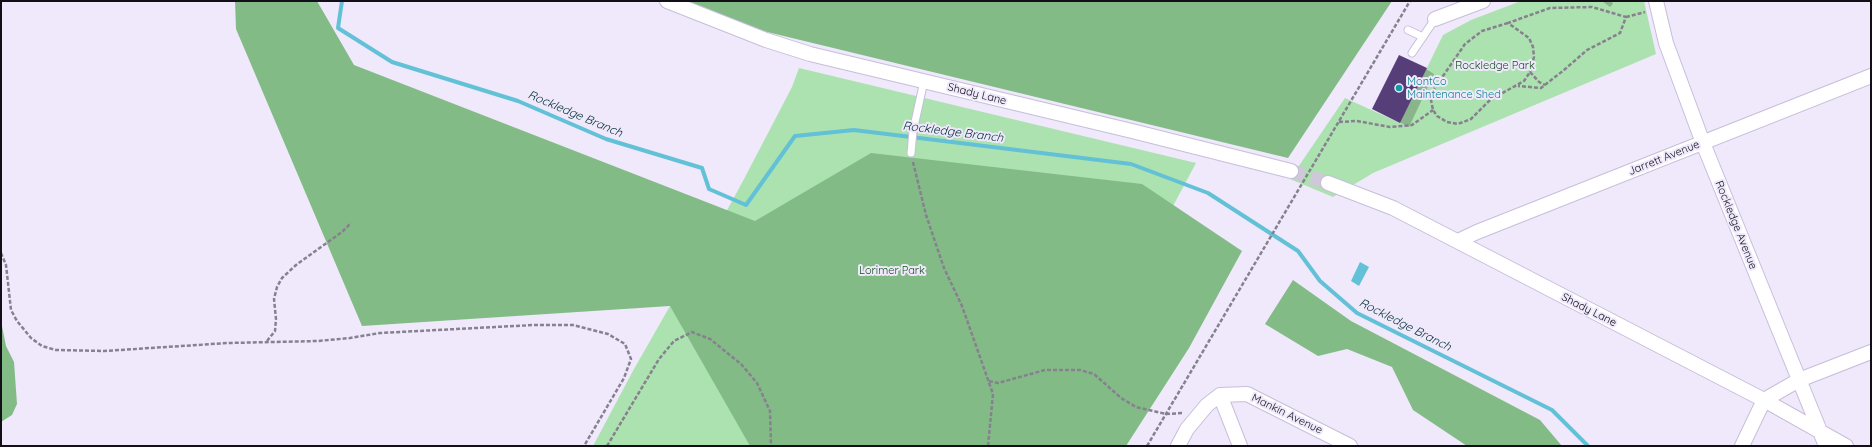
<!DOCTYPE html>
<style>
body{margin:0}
#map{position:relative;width:1872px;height:447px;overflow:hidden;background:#efe9fb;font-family:Quicksand,sans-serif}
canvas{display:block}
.frame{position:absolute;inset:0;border:2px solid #130f19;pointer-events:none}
</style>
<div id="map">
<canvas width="1872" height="447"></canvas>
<div class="frame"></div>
</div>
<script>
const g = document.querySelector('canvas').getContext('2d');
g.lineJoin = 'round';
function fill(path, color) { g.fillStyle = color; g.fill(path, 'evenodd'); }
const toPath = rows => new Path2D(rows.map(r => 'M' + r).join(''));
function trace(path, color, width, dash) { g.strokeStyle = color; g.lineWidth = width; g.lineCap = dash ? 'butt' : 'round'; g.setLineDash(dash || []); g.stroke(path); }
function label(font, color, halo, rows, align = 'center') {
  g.font = font + ' Quicksand,sans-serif'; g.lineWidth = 4; g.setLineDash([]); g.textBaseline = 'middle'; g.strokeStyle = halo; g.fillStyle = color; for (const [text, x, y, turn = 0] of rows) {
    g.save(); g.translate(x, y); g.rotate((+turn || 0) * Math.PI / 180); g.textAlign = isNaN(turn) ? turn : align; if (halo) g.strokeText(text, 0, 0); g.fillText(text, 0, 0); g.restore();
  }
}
const green = toPath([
 [1521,1,1644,1,1656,54,1373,173,1333,197,1290,179,1345,98,1400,123,1443,35,1471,20],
 [799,68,1196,163,1165,221,1079,446,593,446,634,369,670,306,673,309,743,181,792,87]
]);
const forest = toPath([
 [235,1,317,1,354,65,755,221,871,153,1142,184,1242,251,1189,348,1126,446,750,446,670,306,362,326,236,29],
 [688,1,1392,1,1288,158,763,31],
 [1293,280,1351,321,1540,420,1562,446,1467,446,1413,410,1392,367,1347,349,1318,356,1265,324],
 [1,321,6,346,14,362,17,404,12,415,1,422]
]);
const water = toPath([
 [1360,262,1369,267,1359,286,1351,281]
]);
const shadow = toPath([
 [1602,1,1610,1,1613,3,1612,5,1610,7],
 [1426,69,1434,74,1409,127,1382,113]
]);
const stream = toPath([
 [342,1,338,28,392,62,518,101,606,139,702,168,709,189,746,205,795,136,854,130,1131,164,1208,193,1298,251,1320,281,1357,313,1552,410,1588,446]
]);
const building = toPath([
 [1399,55,1427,68,1400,123,1372,109]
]);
const minorTunnel = toPath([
 [1291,171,1328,183]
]);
const path = toPath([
 [1626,17,1645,12],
 [1508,23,1482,31,1465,44,1432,92,1431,100,1433,110,1437,116,1447,122,1458,124,1471,119,1490,100,1524,81,1530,72,1534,57,1533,47,1529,38,1508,23,1550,8,1592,7,1626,17,1620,33,1587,50,1564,70,1541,88,1518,86],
 [1530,72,1539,82,1545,85],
 [1339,122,1357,121,1390,127,1403,126,1412,125,1433,110],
 [913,162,926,215,944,268,962,306,993,394,988,446],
 [1,253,6,265,11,310,17,321,31,338,42,346,56,350,104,351,228,343,318,341,350,338,380,333,534,325,573,325,608,334,625,344,631,359,624,378,584,446],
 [267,341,275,331,276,319,274,299,277,287,282,278,296,265,342,232,351,223],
 [989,381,998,383,1045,370,1080,370,1094,374,1121,398,1136,407,1166,414,1183,413],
 [607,446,659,359,674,341,692,332,710,339,741,364,757,383,770,411,771,446],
 [1147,446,1410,1]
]);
const service = toPath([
 [1408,30,1423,37],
 [1412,53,1435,19],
 [911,153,913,131,924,81]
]);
const minor = toPath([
 [667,1,766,40,810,54,1132,131,1291,171],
 [1656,1,1666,43,1703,143,1826,446],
 [1435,19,1483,1],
 [1328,183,1393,208,1764,400,1846,446],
 [1458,241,1477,232,1871,76],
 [1220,395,1247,394,1350,446],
 [1220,395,1240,446],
 [1178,446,1187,429,1207,405,1220,395],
 [1742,446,1764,400,1799,380,1871,352]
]);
const markers = [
 [1399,88,4,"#0f9aa8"]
];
const parkNames = [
 ["Rockledge Park",1495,66],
 ["Lorimer Park",892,271]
];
const cultureNames = [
 ["MontCo",1407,82],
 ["Maintenance Shed",1407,95]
];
const streetNames = [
 ["Shady Lane",977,94,14],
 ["Jarrett Avenue",1664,158,-22],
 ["Rockledge Avenue",1736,225,68],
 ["Shady Lane",1589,310,27],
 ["Mankin Avenue",1287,414,26]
];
const waterNames = [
 ["Rockledge Branch",575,114,23],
 ["Rockledge Branch",953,132,7],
 ["Rockledge Branch",1405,325,27]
];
fill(green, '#ace2af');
fill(forest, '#83bb87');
fill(water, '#62c1d6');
fill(shadow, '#0003');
trace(stream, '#62c1d6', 4);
fill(building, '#563f78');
trace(minorTunnel, '#cec8d9', 14, [14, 7]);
trace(service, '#c7beda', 9);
trace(minor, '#c7beda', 16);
trace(path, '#86818f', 2.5, [4, 2]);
trace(service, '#fff', 7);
trace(minor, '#fff', 14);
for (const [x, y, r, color] of markers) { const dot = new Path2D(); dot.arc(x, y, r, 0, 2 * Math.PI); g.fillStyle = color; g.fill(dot); trace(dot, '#efe9fb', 1.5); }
label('11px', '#13501e', '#efe9fb', parkNames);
label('11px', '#0d838f', '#efe9fb', cultureNames, 'left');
label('11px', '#130f19', '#efe9fb', streetNames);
label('italic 12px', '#002f38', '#efe9fb', waterNames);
</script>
